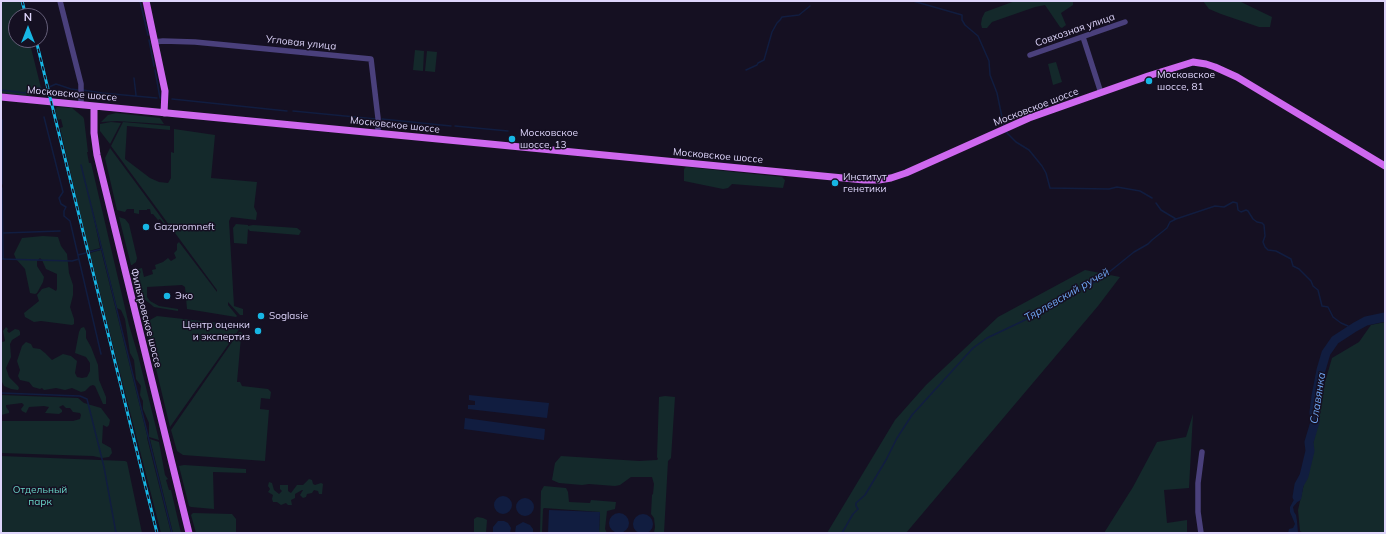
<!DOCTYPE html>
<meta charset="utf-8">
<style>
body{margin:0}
#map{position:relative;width:1386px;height:534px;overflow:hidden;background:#151022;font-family:Mulish,sans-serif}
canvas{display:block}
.frame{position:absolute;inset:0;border:2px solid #ded5fb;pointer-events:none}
.north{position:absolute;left:8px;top:8px;width:40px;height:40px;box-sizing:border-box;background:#151022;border:1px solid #655f79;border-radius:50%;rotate:0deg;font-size:11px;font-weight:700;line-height:16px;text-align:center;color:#ded5fb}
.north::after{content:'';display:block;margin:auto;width:14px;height:18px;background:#17b6e4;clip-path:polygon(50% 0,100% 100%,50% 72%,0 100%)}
</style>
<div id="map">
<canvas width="1386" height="534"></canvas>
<div class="frame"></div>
<div class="north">N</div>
</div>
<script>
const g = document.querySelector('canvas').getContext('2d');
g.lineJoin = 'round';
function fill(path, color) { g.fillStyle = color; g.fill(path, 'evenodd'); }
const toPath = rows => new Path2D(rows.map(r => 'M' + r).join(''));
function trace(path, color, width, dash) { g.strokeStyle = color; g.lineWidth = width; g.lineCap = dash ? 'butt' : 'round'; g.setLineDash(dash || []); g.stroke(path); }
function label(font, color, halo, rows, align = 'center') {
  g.font = font + ' Mulish,sans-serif'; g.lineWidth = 3; g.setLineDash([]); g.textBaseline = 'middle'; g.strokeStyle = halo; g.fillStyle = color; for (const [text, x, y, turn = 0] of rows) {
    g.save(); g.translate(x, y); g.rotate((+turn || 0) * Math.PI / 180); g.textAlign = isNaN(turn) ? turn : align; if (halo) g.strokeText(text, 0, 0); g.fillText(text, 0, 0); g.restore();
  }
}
const green = toPath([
 [1,1,20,1,23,16,16,16,16,40,29,40,41,88,32,91,30,96,1,93],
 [1015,1,1073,1,1073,5,1061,13,1066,25,1062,28,1060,27,1045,5,1035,7,992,22,987,28,982,28,981,24,982,18,985,12],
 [1203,1,1239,1,1272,17,1270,27,1259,27,1221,14,1209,9],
 [415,50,424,51,423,71,413,70],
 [427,51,437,52,435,72,425,71],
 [1056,62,1062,82,1053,85,1048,64],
 [57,107,72,108,83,117,84,119,88,152,87,152,89,163,91,163,129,325,138,355,159,440,149,437,149,423,143,409,143,401,140,395,141,386,136,379,134,360,130,353,125,319,121,310,117,308,92,208,100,248,89,251,60,128,63,127,61,119,58,120,55,110],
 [116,113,160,118,164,124,117,121,101,122,108,115],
 [111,122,121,123,110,144,100,131,100,124],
 [123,122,170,126,170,130,127,126,125,159,150,178,159,182,168,183,171,178,171,152,174,153,174,129,215,135,211,178,257,182,254,207,257,213,256,220,231,217,229,221,234,306,243,309,243,315,240,315,228,302,228,305,237,316,236,317,187,309,185,287,182,285,147,287,147,297,150,301,159,306,178,309,178,311,154,307,138,294,132,272,134,270,142,268,144,277,153,274,152,270,156,269,155,265,163,262,168,258,171,261,176,258,174,253,177,250,177,244,179,242,217,292,217,290,111,146],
 [110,148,155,209,165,223,164,224,160,219,158,220,153,214,151,214,150,209,147,209,147,210,139,210,139,214,134,213,134,209,127,209,125,212,117,210,105,158],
 [686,167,782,177,785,180,783,188,732,184,728,188,723,189,684,181,684,169],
 [119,217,125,219,129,224,137,258,136,262,132,265,131,265],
 [236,224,248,225,248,226,253,225,297,228,301,231,299,235,250,231,248,229,247,244,234,243,233,228],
 [43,236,58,237,61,246,67,254,69,273,73,285,73,295,70,307,74,319,74,324,72,325,41,321,34,322,25,317,24,313,39,301,37,295,42,289,49,287,56,291,57,289,57,274,46,269,42,260,40,258,37,261,37,266,44,277,43,282,37,293,35,294,30,293,25,269,16,259,14,254,22,238],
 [101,250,147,435,147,438,171,533,161,533,116,357,90,253],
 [1085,270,1120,277,1098,306,906,533,827,533,895,420,926,385,998,317],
 [157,316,237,325,240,328,170,427,146,327,150,320],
 [1385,322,1385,533,1303,533,1300,531,1298,510,1318,422,1321,396,1332,358,1359,342,1371,325],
 [6,327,8,329,7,331,9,333,15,329,19,330,20,332,20,335,12,340,10,344,11,357,6,368,9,377,18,386,19,388,18,390,11,389,4,386,1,380,1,341,3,342,5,341,3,331],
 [84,327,86,331,86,338,91,347,98,365,99,380,106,397,106,404,103,404,95,386,93,385,90,386,85,391,81,392,72,388,65,390,56,388,44,390,42,388,40,389,33,387,29,382,20,380,18,376,20,370,17,361,22,346,26,342,31,344,33,348,40,349,45,353,52,360,63,354,71,356,77,361,75,373,77,377,82,378,87,377,90,371,90,363,86,357,75,353,79,332,81,328],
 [239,332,241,332,244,337,241,337,237,382,240,382,242,386,268,389,271,392,270,399,261,398,260,409,269,410,265,461,183,455,177,451,171,430],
 [1,395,78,398,84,403,101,408,110,420,109,425,107,427,103,425,102,443,111,448,112,453,109,457,102,458,93,456,1,453,1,421,73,421,80,419,81,415,80,413,73,412,70,408,66,408,63,405,59,407,62,410,62,412,59,414,45,413,49,407,44,406,29,407,26,413,22,411,21,409,24,405,22,403,6,405,6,407,9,411,9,413,1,415],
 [665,396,675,397,671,458,668,461,664,533,654,533,655,527,654,518,651,514,652,495,653,494,654,484,652,477,631,477,620,485,615,486,589,484,582,485,559,483,552,480,555,463,561,456,639,461,657,460,658,459,657,457,659,397],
 [1193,414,1189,488,1164,490,1167,523,1187,520,1187,533,1104,533,1133,487,1157,442,1186,437],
 [150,439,159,442,165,475,168,479,166,480,169,490,171,490,181,533,173,533],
 [1,456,125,461,127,462,142,533,1,533],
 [184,465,246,469,246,473,213,472,214,509,191,507,189,506,179,466],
 [309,479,312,480,313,484,315,485,321,483,323,484,322,494,319,494,318,491,314,490,312,493,307,494,306,497,303,498,300,495,303,490,302,490,295,494,295,498,291,500,292,505,288,505,286,503,281,505,277,502,273,502,272,499,273,495,268,492,270,489,268,486,269,482,272,483,274,490,279,494,282,491,280,489,280,485,288,485,288,491,291,493,297,485,303,485],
 [544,486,566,488,568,492,569,502,590,503,591,500,616,502,615,509,607,511,605,529,607,533,599,533,600,512,544,508,543,509,542,533,540,533,541,491],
 [193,513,232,514,236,519,236,533,196,533,191,515],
 [477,517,483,518,487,520,486,533,474,533,474,519]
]);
const water = toPath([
 [469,395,549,403,547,418,468,409,468,405,475,405,475,401,469,400],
 [465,418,545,429,544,440,464,429],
 [1302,484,1299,500,1293,507,1294,512,1296,515,1297,521,1298,533,1288,533,1289,529,1293,528,1295,524,1290,512,1290,507,1296,496,1298,485],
 '494 505a9 9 0 1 1 18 0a9 9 0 1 1-18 0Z',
 '516 507a9 9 0 1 1 18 0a9 9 0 1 1-18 0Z',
 [549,510,600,512,599,533,548,533],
 '609 523a10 10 0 1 1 20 0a10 10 0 1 1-20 0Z',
 '633 524a10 10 0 1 1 20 0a10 10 0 1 1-20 0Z',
 [498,521,504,521,508,523,511,528,510,533,493,533,493,527],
 [523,522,530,525,533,529,533,533,515,533,516,526]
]);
const stream = toPath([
 [140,1,148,35],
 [824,1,826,1],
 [913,1,962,15,962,20,965,25,978,36,989,61,990,75,997,93,1004,127],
 [149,40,154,66],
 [155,70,160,98],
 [746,70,757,65,758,63,764,60,772,32,777,23,780,20,782,17,799,15,810,6],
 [134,78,136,95],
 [49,87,56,84,71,89,79,90],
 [1,90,25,93,29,89,41,88],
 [83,90,102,93,157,98],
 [172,99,287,111],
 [293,111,376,119],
 [44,117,63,192,59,198,61,204,66,207,64,211,64,216,70,221,101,354],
 [382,119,451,126],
 [455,126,508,131],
 [1006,132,1016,142,1029,150,1042,166,1046,173,1050,188,1109,189,1117,187,1140,191,1152,198],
 [81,165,172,533],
 [2,184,2,120],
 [2,188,3,258],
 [1156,203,1161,210,1176,219],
 [3,233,60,231],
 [78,255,101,249],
 [1,259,72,261,79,259],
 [1,393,80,396,87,399,104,467,116,533],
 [842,533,853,514,858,509,856,506,856,503,865,495,886,460,897,438,912,415,973,348,987,338,1044,311,1065,297,1084,288,1103,277,1134,252,1148,244,1152,240,1167,228,1170,222,1176,219,1215,206,1224,207,1233,202,1237,203,1238,210,1241,212,1246,210,1248,211,1253,219,1257,222,1262,223,1264,225,1265,236,1263,242,1265,247,1268,250,1276,251,1291,259,1293,266,1299,269,1311,281,1313,286,1318,290,1322,306,1328,307,1333,317,1341,323,1348,326,1355,327]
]);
const river = toPath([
 [1297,497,1299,485,1304,476,1310,451,1309,442,1315,422,1314,412,1316,396,1321,370,1326,353,1335,340,1355,327,1366,321,1385,317]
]);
const minor = toPath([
 [60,1,81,84,81,105],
 [1083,37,1101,93],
 [154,42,163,41,195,42,371,59,378,118,378,133],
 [1030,55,1125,22],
 [1201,533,1198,512,1198,483,1202,452]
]);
const major = toPath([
 [146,1,165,91,164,113],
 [1,97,864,180,879,180,891,178,906,173,1029,118,1148,76,1193,62,1206,64,1215,67,1237,77,1385,166],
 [94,106,94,133,97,155,189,533]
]);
const rail = toPath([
 [22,1,26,16],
 [36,40,157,533]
]);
const markers = [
 [1149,81,4,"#17b6e4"],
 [512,139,4,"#17b6e4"],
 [835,183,4,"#17b6e4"],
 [146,227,4,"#17b6e4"],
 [167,296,4,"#17b6e4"],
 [261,316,4,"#17b6e4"],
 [258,331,4,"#17b6e4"]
];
const streetNames = [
 ["Совхозная улица",1075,30,-19],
 ["Угловая улица",301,43,6],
 ["Московское шоссе",72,94,5],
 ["Московское шоссе",1036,107,-21],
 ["Московское шоссе",395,125,6],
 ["Московское шоссе",718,156,5],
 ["Фильтровское шоссе",146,318,76]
];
const poiNames = [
 ["Московское",1157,75],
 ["шоссе, 81",1157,87],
 ["Московское",520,133],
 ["шоссе, 13",520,145],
 ["Институт",843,177],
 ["генетики",843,189],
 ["Gazpromneft",154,227],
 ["Эко",175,296],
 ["Soglasie",269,316],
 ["Центр оценки",250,325,"right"],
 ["и экспертиз",250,337,"right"]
];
const parkNames = [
 ["Отдельный",40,490],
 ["парк",40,502]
];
const waterNames = [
 ["Тярлевский ручей",1067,295,-30],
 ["Славянка",1318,398,-81]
];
fill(green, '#14292b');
fill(water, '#111d40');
trace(stream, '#111d40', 1.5);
trace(river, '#111d40', 9);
trace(minor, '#4a407c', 5.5);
trace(major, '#ce68ef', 7);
trace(rail, '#17b6e4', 3);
trace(rail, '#151022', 1.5, [4.5]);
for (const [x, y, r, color] of markers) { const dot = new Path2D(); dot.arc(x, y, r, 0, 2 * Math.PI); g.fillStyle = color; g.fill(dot); trace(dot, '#151022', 1.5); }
label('10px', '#ded5fb', '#151022', streetNames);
label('10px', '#ded5fb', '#151022', poiNames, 'left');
label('10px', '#69d3c6', '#151022', parkNames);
label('italic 11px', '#6ea4f0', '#151022', waterNames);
</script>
